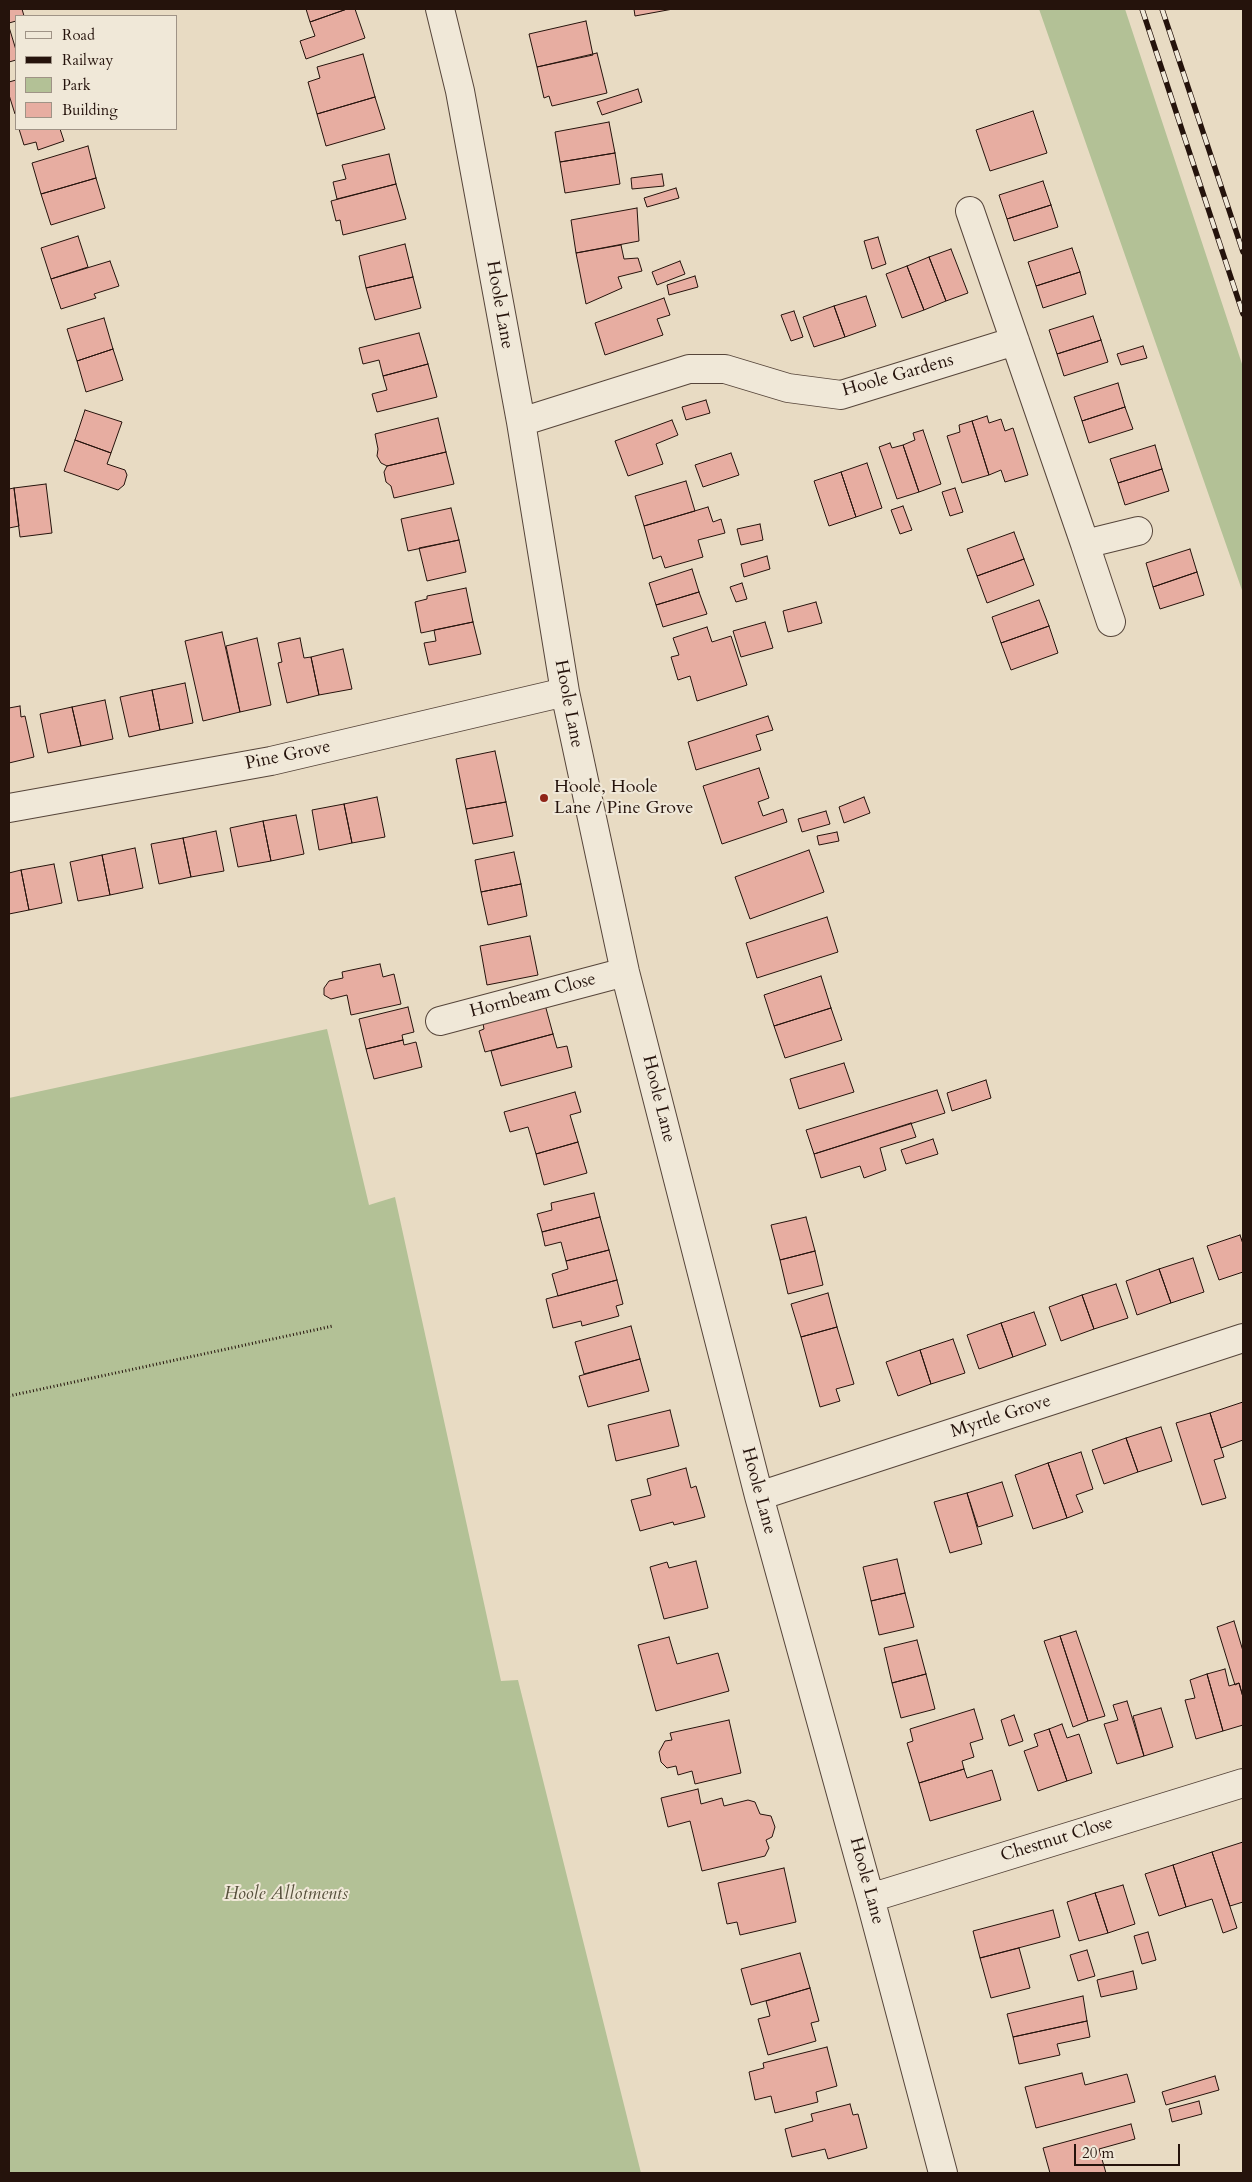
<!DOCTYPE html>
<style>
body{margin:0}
#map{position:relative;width:1252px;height:2182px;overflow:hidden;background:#e8dbc3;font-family:Cardo,serif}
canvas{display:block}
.frame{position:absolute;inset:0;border:10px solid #25130c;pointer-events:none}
.legend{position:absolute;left:15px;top:15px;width:162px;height:115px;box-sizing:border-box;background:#f0e8d8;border:1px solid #9f9386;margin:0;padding:6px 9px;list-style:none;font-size:15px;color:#25130c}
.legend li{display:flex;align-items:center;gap:10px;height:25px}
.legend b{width:25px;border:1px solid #9f9386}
.scale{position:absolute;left:1074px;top:2144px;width:106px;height:22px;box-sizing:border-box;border:2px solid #25130c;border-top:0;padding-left:6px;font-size:15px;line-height:18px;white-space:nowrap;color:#25130c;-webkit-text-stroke:4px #f0e8d8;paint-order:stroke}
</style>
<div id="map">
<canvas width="1252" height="2182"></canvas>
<div class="frame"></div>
<ul class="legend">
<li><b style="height:6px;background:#f0e8d8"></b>Road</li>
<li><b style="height:6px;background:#25130c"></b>Railway</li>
<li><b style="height:14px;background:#b3c196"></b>Park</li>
<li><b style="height:14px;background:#e7ada1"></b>Building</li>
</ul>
<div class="scale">20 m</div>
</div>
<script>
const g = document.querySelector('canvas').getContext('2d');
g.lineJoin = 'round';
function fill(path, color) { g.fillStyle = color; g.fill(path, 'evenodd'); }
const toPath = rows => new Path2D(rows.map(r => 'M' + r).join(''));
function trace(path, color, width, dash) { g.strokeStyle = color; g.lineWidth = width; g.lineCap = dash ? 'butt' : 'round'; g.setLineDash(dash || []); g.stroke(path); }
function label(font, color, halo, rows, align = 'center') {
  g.font = font + ' Cardo,serif'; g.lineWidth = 4; g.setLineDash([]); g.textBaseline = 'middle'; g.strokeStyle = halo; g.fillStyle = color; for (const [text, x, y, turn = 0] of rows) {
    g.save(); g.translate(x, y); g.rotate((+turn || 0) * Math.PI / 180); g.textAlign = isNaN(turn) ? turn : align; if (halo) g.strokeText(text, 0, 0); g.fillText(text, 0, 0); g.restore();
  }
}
const green = toPath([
 [1039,9,1125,9,1243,367,1243,593],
 [327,1029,369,1205,395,1197,501,1681,518,1680,641,2173,9,2173,9,1098]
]);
const building = toPath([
 [9,9,22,9,24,16,16,16,16,21,9,23,9,9],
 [306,9,347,9,310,22,306,9],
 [347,9,355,9,365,38,306,59,300,41,315,36,310,22,347,9],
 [634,9,673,9,635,16,634,9],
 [586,21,593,55,537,67,529,34,586,21],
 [9,27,16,50,16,60,9,62,9,27],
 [597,53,607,93,552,106,549,96,544,98,537,67,597,53],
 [363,54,375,97,317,114,308,82,320,78,317,67,363,54],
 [16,80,16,114,15,114,9,95,9,82,16,80],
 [638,89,642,102,602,115,597,102,638,89],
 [375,97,385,129,326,146,317,114,375,97],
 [1033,111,1047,153,990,171,976,130,1033,111],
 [609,122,615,153,560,162,555,132,609,122],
 [19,129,60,129,64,141,38,150,36,142,24,145,19,129],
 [88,146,96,178,41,194,32,163,88,146],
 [615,153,620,184,565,193,560,162,615,153],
 [389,154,396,184,337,199,333,182,346,179,342,165,389,154],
 [662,174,664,186,632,189,631,178,662,174],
 [96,178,105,208,51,225,41,194,96,178],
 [1043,181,1051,205,1007,219,999,195,1043,181],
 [396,184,406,219,343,235,340,220,336,221,331,201,396,184],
 [676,188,679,198,647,207,644,198,676,188],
 [1051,205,1058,227,1014,241,1007,219,1051,205],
 [637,208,639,241,576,253,571,220,637,208],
 [78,236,88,267,51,279,41,248,78,236],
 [878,237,886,264,872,269,864,241,878,237],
 [405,244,413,277,366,288,359,256,405,244],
 [621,245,624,259,638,258,642,271,618,277,622,288,586,304,576,253,621,245],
 [1072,248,1080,272,1036,286,1028,262,1072,248],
 [951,249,968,293,946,301,929,257,951,249],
 [929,257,946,301,924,310,907,266,929,257],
 [110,261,119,286,94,294,96,298,61,309,51,279,110,261],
 [680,261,685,274,657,285,652,272,680,261],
 [907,266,924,310,902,318,886,274,907,266],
 [1080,272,1086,294,1043,308,1036,286,1080,272],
 [695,276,698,287,669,295,667,285,695,276],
 [413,277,421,308,375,320,366,288,413,277],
 [866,296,876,326,845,337,834,306,866,296],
 [664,298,670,315,657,319,663,335,605,355,595,323,664,298],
 [834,306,845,337,814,347,803,317,834,306],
 [794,311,803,337,791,341,781,315,794,311],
 [1093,316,1101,340,1057,354,1049,330,1093,316],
 [104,318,113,349,77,361,67,329,104,318],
 [419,333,428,364,383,376,379,360,363,364,359,348,419,333],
 [1101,340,1108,362,1064,376,1057,354,1101,340],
 [1143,346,1147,358,1121,365,1117,354,1143,346],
 [113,349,123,380,86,392,77,361,113,349],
 [428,364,437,397,377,412,372,394,387,390,383,376,428,364],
 [1118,383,1125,407,1082,421,1074,397,1118,383],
 [706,400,710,413,686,420,682,407,706,400],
 [1125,407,1133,429,1089,443,1082,421,1125,407],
 [85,410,122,422,111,453,75,440,85,410],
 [987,416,989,423,1001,419,1005,431,1013,428,1028,475,1005,482,1001,470,989,475,972,421,987,416],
 [438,418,446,452,387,466,381,463,377,456,378,449,375,434,438,418],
 [672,420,678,435,656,444,663,464,628,476,615,441,672,420],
 [972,421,989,475,962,483,947,436,960,432,959,425,972,421],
 [923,430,941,484,919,492,903,445,915,440,913,433,923,430],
 [75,440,111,453,107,464,125,470,127,475,124,485,118,490,64,471,75,440],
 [890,443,892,448,903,445,919,492,897,499,879,447,890,443],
 [1155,445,1162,469,1118,483,1110,459,1155,445],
 [446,452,454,484,394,498,391,486,386,482,384,472,387,466,446,452],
 [731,453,739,475,703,487,695,465,731,453],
 [867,463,882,508,856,517,841,472,867,463],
 [1162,469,1169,491,1125,505,1118,483,1162,469],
 [841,472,856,517,829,526,814,481,841,472],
 [686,481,695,511,644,526,635,496,686,481],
 [46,484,52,533,20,537,14,488,46,484],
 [14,488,19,526,9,528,9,489,14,488],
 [955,488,963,512,950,516,942,492,955,488],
 [903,506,912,530,900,534,891,510,903,506],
 [708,507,713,522,721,519,725,533,698,540,703,557,665,568,661,556,653,559,644,526,708,507],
 [451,508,459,540,408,551,401,519,451,508],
 [760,524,763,540,741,545,737,529,760,524],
 [1014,532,1024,559,977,576,967,549,1014,532],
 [459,540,466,572,427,581,419,548,459,540],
 [1190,549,1197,572,1153,587,1146,563,1190,549],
 [767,556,770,569,744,577,741,564,767,556],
 [1024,559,1034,585,987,603,977,576,1024,559],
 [692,569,699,592,656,605,649,583,692,569],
 [1197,572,1204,595,1160,609,1153,587,1197,572],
 [742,583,747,599,736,602,730,587,742,583],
 [466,588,473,622,421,633,415,602,427,599,427,596,466,588],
 [699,592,707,614,663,627,656,605,699,592],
 [1039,600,1049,626,1001,643,992,617,1039,600],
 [816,602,822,623,788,632,783,611,816,602],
 [473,622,481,654,429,665,424,643,436,641,434,630,473,622],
 [765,622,773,648,741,657,733,631,765,622],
 [1049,626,1058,653,1011,670,1001,643,1049,626],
 [707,627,712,642,731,636,747,685,697,701,690,676,678,680,671,657,679,655,673,638,707,627],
 [222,632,240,712,203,721,185,641,222,632],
 [257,638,271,705,240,712,226,646,257,638],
 [300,638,304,658,311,657,319,695,287,703,278,663,282,662,278,643,300,638],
 [343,649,352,689,319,695,311,657,343,649],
 [185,683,193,723,160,730,152,690,185,683],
 [152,690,160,730,129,737,120,697,152,690],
 [105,700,113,739,81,746,72,707,105,700],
 [20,706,21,717,25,716,34,757,9,763,9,708,20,706],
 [72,707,81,746,48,753,40,714,72,707],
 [768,716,773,730,756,735,761,750,696,770,688,742,768,716],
 [495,751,506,802,466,809,456,759,495,751],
 [759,768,769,798,758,802,763,816,783,809,787,822,722,844,703,786,759,768],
 [377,797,385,837,352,843,344,804,377,797],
 [864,797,870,813,844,823,839,807,864,797],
 [506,802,513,836,473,844,466,809,506,802],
 [344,804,352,843,319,850,312,810,344,804],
 [826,811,830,824,802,832,798,819,826,811],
 [296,815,304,854,271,861,263,821,296,815],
 [263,821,271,861,238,867,230,828,263,821],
 [216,831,224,871,191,877,183,838,216,831],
 [837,832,839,841,819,845,817,836,837,832],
 [183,838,191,877,159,884,151,844,183,838],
 [135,848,143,888,110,895,102,855,135,848],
 [809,850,824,892,750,919,735,877,809,850],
 [514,852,521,884,481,892,475,860,514,852],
 [102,855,110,895,78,901,70,862,102,855],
 [54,864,62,903,29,910,21,870,54,864],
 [21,870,29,910,9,914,9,873,21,870],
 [521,884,527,916,488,925,481,892,521,884],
 [827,917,838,952,757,978,746,943,827,917],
 [530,936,538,975,487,985,480,946,530,936],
 [380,964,383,977,394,974,401,1004,351,1015,347,995,331,999,324,995,324,988,329,981,343,978,342,972,380,964],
 [821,976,831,1008,774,1026,764,995,821,976],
 [544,1001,553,1034,485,1052,479,1031,484,1029,482,1018,544,1001],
 [408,1007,414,1032,402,1035,403,1040,366,1049,359,1019,408,1007],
 [831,1008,842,1040,785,1058,774,1026,831,1008],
 [553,1034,557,1048,567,1046,572,1067,501,1086,491,1051,553,1034],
 [403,1040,404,1045,416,1042,422,1067,374,1079,366,1049,403,1040],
 [844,1063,854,1092,799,1109,790,1079,844,1063],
 [986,1080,991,1098,952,1111,947,1093,986,1080],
 [937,1090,945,1113,814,1154,806,1130,937,1090],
 [575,1092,581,1112,570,1115,578,1142,536,1154,528,1127,510,1132,504,1112,575,1092],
 [911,1123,916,1137,880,1148,886,1170,864,1178,860,1166,821,1178,814,1154,911,1123],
 [933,1139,938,1154,906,1164,901,1150,933,1139],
 [578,1142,587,1173,544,1185,536,1154,578,1142],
 [594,1193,600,1217,542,1232,537,1214,552,1210,551,1203,594,1193],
 [600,1217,609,1250,566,1261,561,1242,545,1246,542,1232,600,1217],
 [806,1217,815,1251,780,1260,771,1225,806,1217],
 [1240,1235,1243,1244,1243,1272,1219,1280,1207,1246,1240,1235],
 [609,1250,617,1280,558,1296,552,1274,568,1269,566,1261,609,1250],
 [815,1251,823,1285,788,1294,780,1260,815,1251],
 [1193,1258,1204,1292,1171,1303,1159,1269,1193,1258],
 [1159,1269,1171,1303,1137,1315,1126,1281,1159,1269],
 [617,1280,623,1304,616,1306,619,1316,582,1326,581,1321,553,1328,546,1299,617,1280],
 [1116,1284,1128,1318,1094,1329,1082,1295,1116,1284],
 [828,1293,837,1327,801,1337,791,1304,828,1293],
 [1082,1295,1094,1329,1061,1341,1049,1307,1082,1295],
 [1034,1312,1046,1345,1013,1357,1001,1323,1034,1312],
 [1001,1323,1013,1357,979,1369,967,1335,1001,1323],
 [631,1326,640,1359,584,1374,575,1342,631,1326],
 [837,1327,854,1384,836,1389,840,1401,820,1407,801,1337,837,1327],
 [953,1339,965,1373,931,1384,920,1350,953,1339],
 [920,1350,931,1384,898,1396,886,1362,920,1350],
 [640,1359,649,1391,588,1407,579,1376,640,1359],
 [1243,1402,1243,1440,1221,1448,1210,1413,1243,1402],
 [670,1410,679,1446,616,1461,608,1425,670,1410],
 [1210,1413,1224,1457,1214,1460,1226,1498,1202,1505,1176,1423,1210,1413],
 [1161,1427,1172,1461,1138,1472,1126,1438,1161,1427],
 [1126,1438,1138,1472,1104,1484,1092,1450,1126,1438],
 [1081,1452,1093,1489,1076,1495,1083,1512,1067,1518,1048,1463,1081,1452],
 [1048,1463,1067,1518,1033,1529,1015,1475,1048,1463],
 [686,1468,691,1488,696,1486,705,1517,674,1525,673,1522,640,1531,631,1500,651,1495,647,1479,686,1468],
 [1002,1482,1013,1516,978,1527,967,1493,1002,1482],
 [967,1493,982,1544,950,1553,934,1502,967,1493],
 [897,1559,905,1593,871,1601,863,1567,897,1559],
 [696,1561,708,1608,664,1619,650,1567,667,1562,669,1568,696,1561],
 [905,1593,914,1627,879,1635,871,1601,905,1593],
 [1234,1621,1243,1651,1243,1697,1239,1683,1235,1685,1217,1627,1234,1621],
 [1076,1631,1105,1716,1088,1721,1060,1636,1076,1631],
 [1060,1636,1088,1721,1073,1727,1044,1641,1060,1636],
 [669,1637,677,1664,718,1653,729,1691,656,1711,638,1645,669,1637],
 [917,1640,926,1674,892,1683,884,1648,917,1640],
 [1225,1669,1229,1686,1239,1683,1243,1697,1243,1725,1223,1731,1207,1674,1225,1669],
 [926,1674,935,1709,901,1718,892,1683,926,1674],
 [1207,1674,1223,1731,1196,1739,1185,1700,1195,1698,1190,1680,1207,1674],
 [1127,1701,1144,1756,1117,1764,1104,1724,1118,1720,1113,1705,1127,1701],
 [1161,1708,1173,1747,1144,1756,1133,1716,1161,1708],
 [974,1709,983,1739,970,1743,974,1757,962,1761,964,1769,919,1783,907,1743,913,1741,910,1729,974,1709],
 [1014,1715,1023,1741,1009,1746,1001,1720,1014,1715],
 [729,1720,741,1773,695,1784,692,1771,678,1775,676,1766,667,1768,661,1762,659,1752,665,1741,672,1740,670,1733,729,1720],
 [1062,1724,1067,1738,1079,1734,1092,1773,1067,1781,1049,1729,1062,1724],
 [1049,1729,1067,1781,1038,1791,1024,1751,1038,1746,1034,1734,1049,1729],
 [964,1769,967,1778,992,1770,1001,1800,930,1821,919,1783,964,1769],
 [698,1789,701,1804,722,1798,724,1806,748,1800,755,1802,760,1814,771,1816,775,1827,772,1837,766,1840,769,1848,765,1856,702,1871,690,1821,668,1827,661,1798,698,1789],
 [1243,1842,1243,1902,1230,1906,1212,1852,1243,1842],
 [1212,1852,1237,1928,1223,1933,1212,1899,1186,1907,1173,1865,1212,1852],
 [1173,1865,1186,1907,1159,1916,1145,1874,1173,1865],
 [784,1868,796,1922,740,1935,737,1922,727,1924,718,1883,784,1868],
 [1123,1885,1135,1924,1108,1933,1095,1893,1123,1885],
 [1095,1893,1108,1933,1079,1941,1067,1902,1095,1893],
 [1053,1910,1060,1937,980,1958,973,1931,1053,1910],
 [1148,1932,1156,1960,1142,1964,1134,1936,1148,1932],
 [1019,1948,1030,1988,991,1998,980,1958,1019,1948],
 [1087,1950,1095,1976,1078,1981,1070,1955,1087,1950],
 [800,1953,810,1988,751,2005,741,1969,800,1953],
 [1133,1971,1137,1989,1101,1997,1097,1980,1133,1971],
 [810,1988,819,2021,811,2023,816,2041,768,2055,758,2019,770,2016,766,2001,810,1988],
 [1083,1996,1087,2021,1013,2037,1007,2014,1083,1996],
 [1087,2021,1090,2037,1057,2044,1060,2055,1019,2064,1013,2037,1087,2021],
 [827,2047,837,2086,816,2092,818,2102,775,2113,771,2096,755,2100,749,2072,764,2068,763,2063,827,2047],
 [1082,2073,1085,2085,1127,2074,1135,2102,1036,2128,1025,2087,1082,2073],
 [1215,2076,1219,2090,1166,2105,1162,2092,1215,2076],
 [1199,2101,1202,2114,1172,2122,1169,2109,1199,2101],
 [850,2104,853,2115,858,2114,867,2148,828,2159,825,2149,792,2157,785,2129,813,2121,811,2114,850,2104],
 [1131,2124,1135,2139,1099,2149,1106,2173,1050,2173,1043,2148,1131,2124]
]);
const path = toPath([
 [9,1396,333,1326]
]);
const minor = toPath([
 [440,9,460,91,521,422,565,692,625,972,759,1496,870,1898,943,2173],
 [970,211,1085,544],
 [521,422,689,369,725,369,788,388,841,395,1015,341],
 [1111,622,1085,544,1138,531],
 [9,808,271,761,565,692],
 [440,1021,625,972],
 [759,1496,1243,1338],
 [870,1898,1243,1783]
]);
const rail = toPath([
 [1142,9,1243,314],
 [1162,9,1243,252]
]);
const markers = [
 [544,798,5,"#8f2418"]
];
const streetNames = [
 ["Hoole Lane",499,305,80],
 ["Hoole Gardens",898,376,-16],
 ["Hoole Lane",568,704,79],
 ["Pine Grove",288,756,-12],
 ["Hornbeam Close",533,996,-15],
 ["Hoole Lane",658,1099,76],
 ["Myrtle Grove",1001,1417,-18],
 ["Hoole Lane",758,1491,75],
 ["Chestnut Close",1057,1840,-17],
 ["Hoole Lane",866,1881,75]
];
const poiNames = [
 ["Hoole, Hoole",554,788],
 ["Lane / Pine Grove",554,809]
];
const parkNames = [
 ["Hoole Allotments",286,1895]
];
fill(green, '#b3c196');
fill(building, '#e7ada1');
trace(building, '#25130c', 1);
trace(minor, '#56453a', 30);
trace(path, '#25130c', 3, [1, 2.5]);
trace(minor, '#f0e8d8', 28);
trace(rail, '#25130c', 5.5);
trace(rail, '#f0e8d8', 4, [11]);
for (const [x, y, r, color] of markers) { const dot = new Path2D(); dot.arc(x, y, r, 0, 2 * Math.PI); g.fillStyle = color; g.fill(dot); trace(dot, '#f0e8d8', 2); }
label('18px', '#25130c', '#f0e8d8', streetNames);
label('18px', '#25130c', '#f0e8d8', poiNames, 'left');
label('italic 18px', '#57503c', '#f0e8d8', parkNames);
</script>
